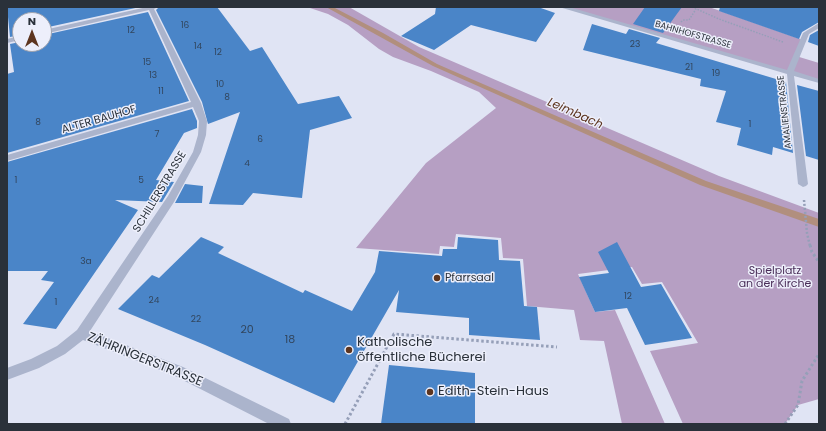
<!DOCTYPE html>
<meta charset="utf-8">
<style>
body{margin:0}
#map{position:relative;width:826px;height:431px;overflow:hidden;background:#e0e4f4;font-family:Poppins,sans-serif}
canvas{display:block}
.frame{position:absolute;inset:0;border:8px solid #2a313a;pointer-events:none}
.north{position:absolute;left:12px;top:12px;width:40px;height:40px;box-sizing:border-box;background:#edeffb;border:1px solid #9fa3ae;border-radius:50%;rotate:0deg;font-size:11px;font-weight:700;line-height:16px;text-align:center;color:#2a313a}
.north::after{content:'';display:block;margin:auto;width:14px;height:18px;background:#5d351f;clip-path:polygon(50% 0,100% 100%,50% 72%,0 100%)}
</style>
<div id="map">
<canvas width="826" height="431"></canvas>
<div class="frame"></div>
<div class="north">N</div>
</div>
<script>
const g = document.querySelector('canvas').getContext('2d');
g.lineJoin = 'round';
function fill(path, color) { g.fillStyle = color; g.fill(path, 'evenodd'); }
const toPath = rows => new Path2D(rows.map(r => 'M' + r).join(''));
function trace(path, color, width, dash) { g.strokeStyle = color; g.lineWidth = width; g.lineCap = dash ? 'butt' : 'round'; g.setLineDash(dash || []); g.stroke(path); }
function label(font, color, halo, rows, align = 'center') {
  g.font = font + ' Poppins,sans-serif'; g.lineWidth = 3; g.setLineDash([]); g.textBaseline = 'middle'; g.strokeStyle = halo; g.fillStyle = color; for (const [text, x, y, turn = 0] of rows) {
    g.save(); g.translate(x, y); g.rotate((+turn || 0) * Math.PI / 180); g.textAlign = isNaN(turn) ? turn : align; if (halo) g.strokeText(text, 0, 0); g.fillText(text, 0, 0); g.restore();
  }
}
const green = toPath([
 [307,7,349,7,419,47,719,176,819,213,819,399,798,405,785,424,683,424,650,351,698,343,662,282,642,284,632,267,578,274,595,312,615,310,665,424,622,424,604,341,580,340,574,310,527,306,523,259,503,258,501,238,456,234,454,247,440,246,439,254,356,248,426,163,496,108,479,92,431,71,393,57,379,49,348,25,328,14],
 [562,7,709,7,803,40,796,56,819,63,819,81]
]);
const stream = toPath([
 [326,7,333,7,383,33,437,64,706,181,819,219,819,227,700,185,433,66,326,7]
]);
const building = toPath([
 [7,7,140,7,44,28,44,20,20,20,20,35,10,37],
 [159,7,217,7,250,51,262,47,298,104,339,96,352,118,310,130,302,198,253,193,243,205,209,204,240,112,208,124,202,102,156,10],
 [436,7,538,7,555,13,536,42,471,25,434,50,401,36,435,14],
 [645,7,682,7,663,33,633,24],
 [720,7,819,7,819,22,802,32,799,39,719,11],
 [148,12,189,101,7,153,7,74,14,72,10,44,20,42,20,44,44,44,44,35],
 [592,24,626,34,629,29,660,38,656,43,786,82,793,153,773,147,772,155,737,145,741,128,716,122,726,91,700,86,701,79,583,50],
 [819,30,819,46,808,42,810,35],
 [797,85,819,91,819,160,806,156],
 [192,109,197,121,197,128,184,133,156,180,174,182,162,202,115,200,138,210,56,329,23,324,54,282,41,280,48,271,7,271,7,162],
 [185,184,203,186,202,203,175,203],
 [201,237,224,247,218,253,303,293,305,290,352,311,375,272,379,251,442,256,443,249,457,249,458,237,498,240,499,260,520,261,524,306,537,307,540,340,469,335,469,318,396,312,399,290,334,403,205,345,118,309,152,275,159,278],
 [617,242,641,287,661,284,692,338,645,345,627,308,595,312,579,277,609,273,598,252],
 [389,365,475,373,475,424,381,424]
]);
const pathFar2 = toPath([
 [692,7,719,19,783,42],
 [681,22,683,20,689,20,696,9]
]);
const pathFar1 = toPath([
 [804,200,807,233,810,246]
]);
const path = toPath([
 [810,245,812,252,819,262],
 [345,424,394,334,557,347],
 [785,424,798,405,802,381,819,354]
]);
const minor = toPath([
 [147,7,158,7,154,9,201,103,207,121,206,135,201,152,174,202,90,331,183,367,289,419,291,424,269,424,173,375,83,340,65,354,39,368,7,380,7,368,31,359,57,346,77,330,168,196,193,152,198,135,199,121,193,107,7,161,7,155,191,102,149,10,44,34,44,30,147,7],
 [559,7,569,7,787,70,803,33,819,23,819,28,809,34,794,71,819,79,819,83,794,76,808,184,806,186,803,187,798,184,787,74,559,7],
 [20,36,20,40,7,43,7,39,20,36]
]);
const markers = [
 [437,278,4,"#5d351f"],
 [349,350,4,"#5d351f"],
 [430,392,4,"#5d351f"]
];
const numberNames = [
 ["16",185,26],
 ["12",131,31],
 ["23",635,45],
 ["14",198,47],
 ["12",218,53],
 ["15",147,63],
 ["21",689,68],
 ["19",716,74],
 ["13",153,76],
 ["10",220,85],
 ["11",161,92],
 ["8",227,98],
 ["8",38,123],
 ["1",750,125],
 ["7",157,135],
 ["6",260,140],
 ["4",247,164],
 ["1",16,181],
 ["5",141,181],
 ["3a",86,262],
 ["12",628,297],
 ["24",154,301],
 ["1",56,303],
 ["22",196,320]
];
const farStreetnames = [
 ["BAHNHOFSTRASSE",693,35,16],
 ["AMALIENSTRASSE",785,112,-96]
];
const streetNames = [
 ["ALTER BAUHOF",99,120,-16],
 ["SCHILLERSTRASSE",160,192,-59]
];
const parkNames = [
 ["Spielplatz",775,271],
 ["an der Kirche",775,284]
];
const poiNames = [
 ["Pfarrsaal",445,278]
];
const nearNumbernames = [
 ["20",247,330],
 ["18",290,340]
];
const waterNames = [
 ["Leimbach",575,114,24]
];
const nearPoinames = [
 ["Katholische",357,343],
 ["öffentliche Bücherei",357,358],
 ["Edith-Stein-Haus",438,392]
];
const nearStreetnames = [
 ["ZÄHRINGERSTRASSE",145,360,22]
];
fill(green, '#b69fc3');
fill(stream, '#b18f7e');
fill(building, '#4a85c8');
trace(pathFar2, '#959fb8', 1.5, [1.5, 1.5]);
trace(pathFar1, '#959fb8', 2.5, [2, 2]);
trace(path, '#959fb8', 3, [2.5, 2.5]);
fill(minor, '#abb4cc');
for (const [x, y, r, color] of markers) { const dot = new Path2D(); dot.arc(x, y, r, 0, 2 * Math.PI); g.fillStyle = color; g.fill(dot); trace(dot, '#edeffb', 1.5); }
label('9px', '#32465e', null, numberNames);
label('9px', '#2a313a', '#edeffb', farStreetnames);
label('11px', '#2a313a', '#edeffb', streetNames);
label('11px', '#4a2e59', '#edeffb', parkNames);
label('11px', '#2a313a', '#edeffb', poiNames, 'left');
label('11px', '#32465e', null, nearNumbernames);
label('italic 12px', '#5d351f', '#edeffb', waterNames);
label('13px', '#2a313a', '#edeffb', nearPoinames, 'left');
label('13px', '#2a313a', '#edeffb', nearStreetnames);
</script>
